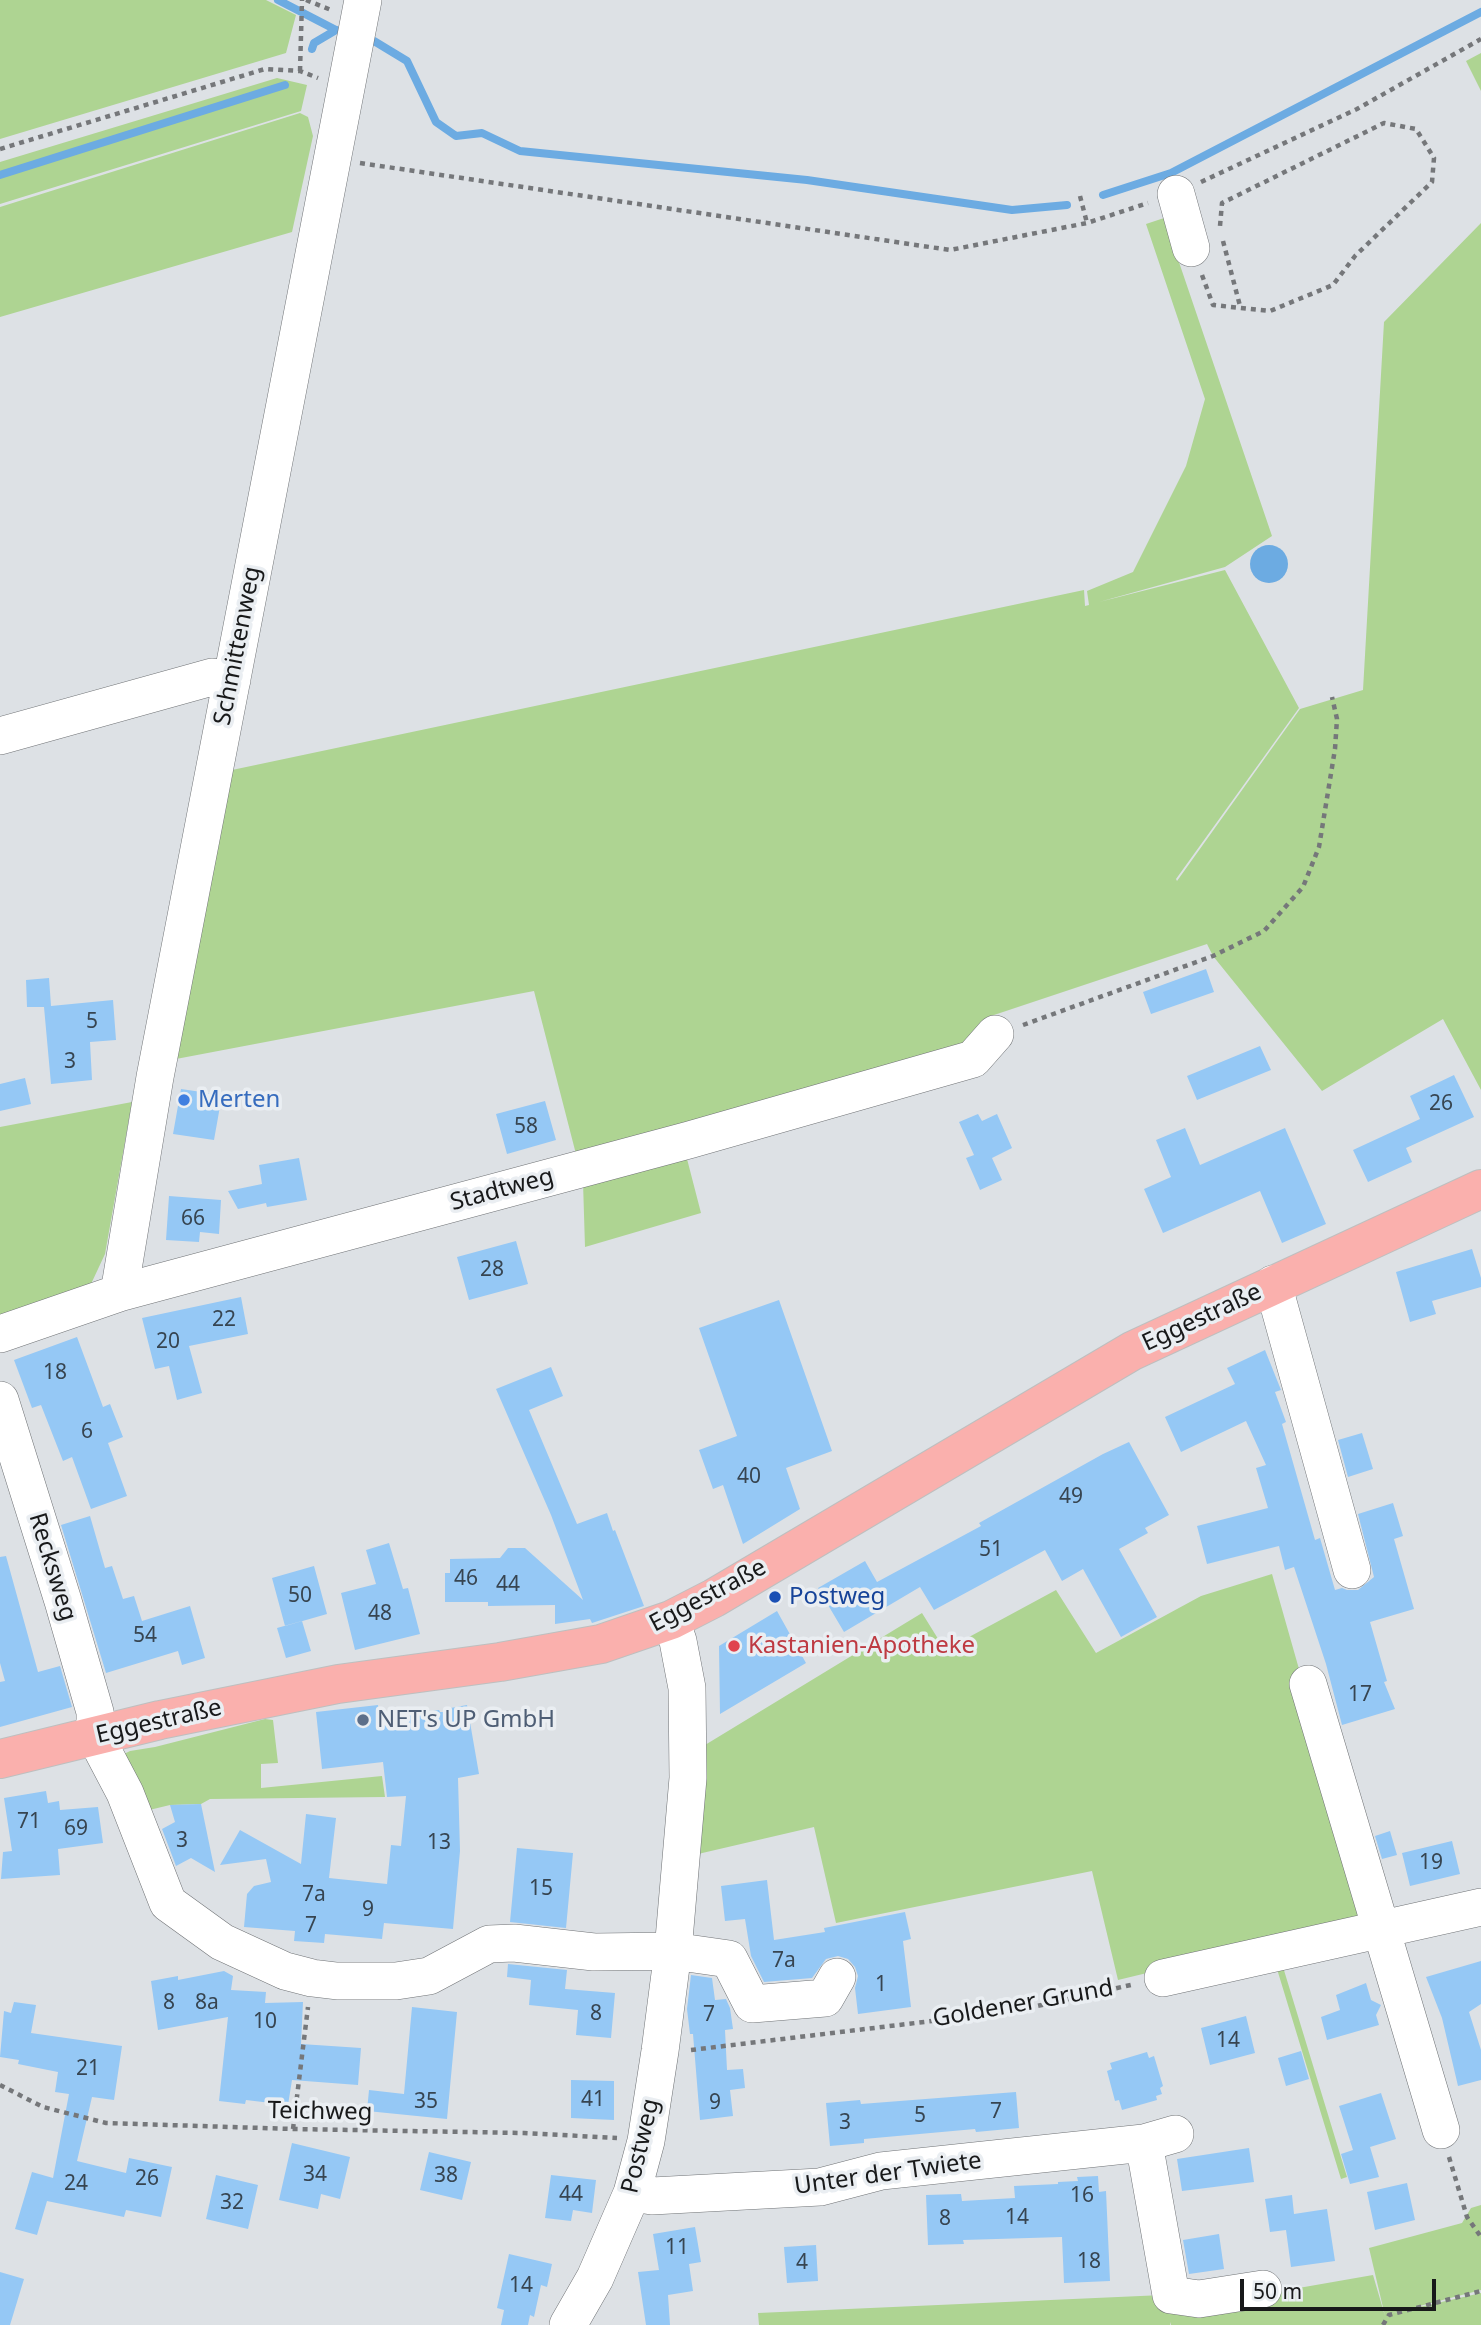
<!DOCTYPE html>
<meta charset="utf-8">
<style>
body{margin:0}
#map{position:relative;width:1481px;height:2325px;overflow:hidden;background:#dde1e5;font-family:"Noto Sans",sans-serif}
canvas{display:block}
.scale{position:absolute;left:1240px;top:2279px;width:196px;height:32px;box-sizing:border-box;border:4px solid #18191a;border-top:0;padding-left:9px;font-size:21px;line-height:24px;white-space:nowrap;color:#18191a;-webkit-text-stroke:5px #eaeef2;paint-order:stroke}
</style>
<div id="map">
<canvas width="1481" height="2325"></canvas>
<div class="scale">50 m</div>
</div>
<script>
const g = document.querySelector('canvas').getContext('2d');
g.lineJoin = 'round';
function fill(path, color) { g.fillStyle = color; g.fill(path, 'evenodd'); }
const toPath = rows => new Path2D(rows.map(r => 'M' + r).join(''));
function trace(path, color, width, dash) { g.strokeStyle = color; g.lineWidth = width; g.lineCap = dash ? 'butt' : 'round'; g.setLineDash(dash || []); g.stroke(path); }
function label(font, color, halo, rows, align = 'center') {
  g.font = font + ' "Noto Sans",sans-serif'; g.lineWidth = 7; g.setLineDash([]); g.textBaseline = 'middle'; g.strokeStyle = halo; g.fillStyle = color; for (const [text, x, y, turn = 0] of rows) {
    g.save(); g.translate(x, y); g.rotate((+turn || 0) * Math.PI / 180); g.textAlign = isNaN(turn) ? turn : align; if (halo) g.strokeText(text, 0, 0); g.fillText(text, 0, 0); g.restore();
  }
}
const green = toPath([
 [0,0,266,0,296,15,286,53,0,139],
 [1481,53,1481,91,1466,61],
 [277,78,307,85,301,111,0,204,0,162],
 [300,113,308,117,313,136,292,232,0,317,0,207],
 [1164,218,1272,536,1225,567,1099,602,1225,570,1299,708,1176,879,1177,881,1300,709,1363,690,1384,322,1481,223,1481,1090,1443,1019,1322,1091,1213,956,1207,944,991,1016,964,1047,577,1158,534,991,176,1059,232,770,1084,590,1085,606,1089,605,1087,591,1133,572,1186,466,1205,399,1146,224],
 [132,1102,105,1254,91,1284,0,1317,0,1127],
 [686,1155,701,1213,585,1247,583,1182],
 [1272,1574,1370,1919,1118,1980,1092,1871,836,1923,814,1827,698,1854,705,1745,922,1613,945,1650,1056,1590,1096,1653,1201,1596],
 [265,1719,273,1720,278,1763,261,1764,261,1788,382,1776,385,1797,210,1799,201,1804,170,1805,141,1812,122,1755,130,1751,155,1747],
 [1283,1967,1347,2177,1341,2179,1277,1969],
 [1481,2205,1481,2290,1389,2314,1481,2293,1481,2325,1171,2325,1170,2322,1170,2325,759,2325,758,2313,1163,2295,1167,2311,1373,2275,1385,2316,1369,2248,1462,2223,1471,2208]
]);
const water = toPath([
 '1250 564a19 19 0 1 1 38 0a19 19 0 1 1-38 0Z'
]);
const stream = toPath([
 [278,0,336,30],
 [374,41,407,61,436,122,456,136,482,133,520,151,807,180,1012,210,1067,205],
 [312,49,314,43,336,30],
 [0,175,285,85],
 [1103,195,1171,173,1481,12]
]);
const building = toPath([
 [1206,969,1214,992,1151,1014,1143,992],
 [49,978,51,1006,113,1000,116,1040,90,1042,92,1080,51,1084,44,1007,27,1007,26,980],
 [1260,1046,1271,1070,1197,1100,1187,1076],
 [1454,1075,1474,1117,1406,1148,1412,1162,1368,1182,1353,1150,1420,1119,1410,1096],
 [25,1078,31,1104,0,1111,0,1084],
 [181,1089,222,1095,214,1140,173,1134],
 [545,1101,556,1140,507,1154,496,1114],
 [978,1114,982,1121,997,1114,1012,1148,992,1158,1002,1180,980,1190,966,1158,974,1155,959,1122],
 [1185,1128,1200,1165,1285,1128,1326,1224,1282,1243,1260,1191,1163,1233,1144,1189,1171,1177,1156,1140],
 [299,1158,307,1200,267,1207,266,1203,238,1209,228,1191,262,1184,259,1165],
 [169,1196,221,1200,219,1234,200,1232,199,1242,166,1240],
 [516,1241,528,1284,469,1300,457,1257],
 [1472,1249,1481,1278,1481,1287,1432,1301,1436,1314,1410,1322,1396,1272],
 [241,1297,248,1334,189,1346,202,1393,177,1400,169,1366,155,1369,142,1318],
 [779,1300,832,1451,786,1468,800,1509,743,1544,723,1485,713,1489,699,1450,737,1436,699,1328],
 [77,1337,103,1407,110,1404,123,1437,108,1443,127,1496,91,1509,72,1457,63,1461,41,1405,32,1408,14,1360],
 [1265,1350,1281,1390,1275,1392,1286,1422,1282,1424,1315,1540,1320,1538,1335,1590,1342,1588,1347,1590,1358,1590,1374,1577,1358,1514,1393,1503,1403,1536,1394,1539,1414,1609,1370,1622,1387,1681,1384,1682,1395,1709,1342,1725,1326,1664,1294,1567,1285,1570,1279,1546,1207,1564,1197,1526,1268,1508,1256,1468,1266,1465,1246,1421,1181,1452,1165,1417,1235,1384,1227,1368],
 [551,1367,563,1396,529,1410,577,1524,607,1513,613,1531,615,1530,644,1606,592,1623,590,1619,555,1624,555,1605,488,1606,488,1602,445,1602,445,1573,450,1573,450,1559,500,1558,508,1548,525,1548,583,1600,551,1515,496,1389],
 [1362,1433,1373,1469,1348,1477,1338,1440],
 [1129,1442,1169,1515,1145,1528,1148,1533,1119,1549,1157,1617,1121,1637,1083,1569,1062,1581,1045,1550,934,1610,920,1587,844,1632,818,1588,865,1561,877,1582,981,1526,979,1523,1103,1454],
 [90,1516,105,1568,112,1566,123,1599,134,1596,142,1621,190,1606,205,1658,182,1665,178,1651,106,1673,61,1525],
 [389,1543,403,1589,408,1588,420,1634,355,1650,341,1593,376,1584,366,1550],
 [6,1556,38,1672,60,1666,72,1707,0,1727,0,1682,5,1681,0,1663,0,1557],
 [314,1566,327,1614,285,1626,272,1578],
 [777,1611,806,1663,720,1714,719,1646],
 [302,1621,311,1651,286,1658,277,1628],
 [378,1705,380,1720,439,1710,440,1712,445,1712,445,1709,467,1705,479,1774,458,1778,460,1851,453,1929,384,1923,382,1939,325,1934,324,1943,294,1941,295,1931,244,1927,247,1894,254,1886,271,1882,266,1859,220,1865,240,1830,301,1864,306,1814,336,1818,329,1878,387,1884,391,1845,401,1846,406,1796,387,1797,383,1762,322,1769,316,1712],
 [46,1791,48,1803,59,1801,60,1810,98,1807,103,1843,58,1849,60,1875,1,1879,3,1852,12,1851,4,1798],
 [201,1804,215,1872,191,1858,176,1866,162,1829,175,1822,170,1805],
 [1390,1831,1397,1855,1382,1859,1375,1836],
 [1452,1841,1460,1874,1410,1886,1402,1853],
 [517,1848,573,1853,566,1928,510,1922],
 [767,1880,774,1940,825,1932,824,1928,905,1912,911,1939,903,1941,911,2007,858,2014,855,1988,858,1976,855,1967,848,1959,838,1956,826,1959,812,1978,764,1982,751,1956,745,1919,725,1921,721,1886],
 [1481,1961,1481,2004,1469,2012,1481,2050,1481,2080,1458,2086,1442,2018,1426,1977],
 [508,1964,567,1970,565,1989,615,1993,611,2038,576,2035,578,2010,529,2005,531,1980,507,1977],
 [224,1971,233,1976,231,1990,266,1992,265,2003,303,2002,301,2044,361,2048,358,2085,292,2080,288,2105,246,2100,245,2104,219,2101,228,2017,158,2030,151,1981,178,1976,178,1980],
 [691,1975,712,1978,715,2000,726,1999,730,2008,733,2029,725,2030,727,2070,743,2069,745,2088,730,2090,733,2116,700,2120,693,2034,690,2034,687,2009],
 [1366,1983,1371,2000,1381,2005,1376,2015,1379,2025,1327,2040,1321,2017,1340,2010,1336,1995],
 [14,2002,36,2005,31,2033,122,2046,114,2100,92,2097,77,2161,126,2173,129,2158,172,2167,161,2217,126,2210,124,2217,47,2201,37,2235,15,2229,32,2172,53,2178,69,2094,55,2092,58,2072,18,2064,19,2060,0,2057,4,2011,11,2013],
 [412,2007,457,2012,447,2119,367,2111,369,2090,404,2094],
 [1246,2016,1255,2053,1210,2065,1201,2028],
 [1301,2051,1309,2079,1286,2086,1278,2058],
 [1147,2052,1149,2058,1154,2056,1163,2086,1160,2088,1162,2094,1156,2096,1157,2100,1122,2110,1119,2100,1115,2101,1107,2071,1112,2069,1110,2063],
 [571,2080,614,2081,614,2120,571,2118],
 [1016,2092,1019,2128,976,2132,975,2129,864,2139,864,2143,830,2146,826,2103,860,2100,861,2104],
 [1381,2093,1396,2139,1370,2147,1379,2177,1350,2184,1341,2154,1353,2150,1339,2106],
 [292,2143,350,2157,340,2199,321,2194,318,2209,279,2200],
 [1249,2148,1254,2182,1182,2191,1177,2159],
 [429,2152,471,2162,462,2200,420,2190],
 [216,2175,258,2185,248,2229,206,2219],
 [551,2175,596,2180,592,2213,573,2210,571,2221,545,2218],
 [1098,2176,1099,2192,1106,2191,1110,2281,1064,2283,1062,2237,963,2240,964,2244,928,2245,926,2195,961,2194,962,2201,1015,2198,1014,2186,1058,2184,1058,2182,1078,2181,1077,2177],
 [1407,2183,1415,2220,1375,2230,1367,2192],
 [1292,2195,1294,2214,1327,2209,1335,2261,1291,2267,1286,2230,1270,2232,1265,2199],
 [695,2227,701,2262,689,2264,693,2291,668,2295,670,2325,646,2325,638,2272,659,2270,653,2234],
 [1219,2234,1224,2269,1189,2274,1183,2240],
 [816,2245,818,2281,787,2283,784,2247],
 [509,2254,552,2264,547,2287,541,2285,534,2317,530,2315,528,2325,501,2325,504,2310,497,2308],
 [0,2272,24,2279,10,2325,0,2325]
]);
const path = toPath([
 [306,0,331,10],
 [300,71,302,0],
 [0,149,265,69,300,71,318,78],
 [360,163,950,250,1087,223,1148,203],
 [1201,182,1357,109,1481,39],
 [1080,196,1087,223],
 [1223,241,1240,306],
 [1202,275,1213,305,1270,311,1333,285,1355,256,1432,182,1434,158,1416,129,1384,123,1222,203,1220,226],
 [1023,1025,1213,956,1264,931,1303,887,1319,847,1335,749,1337,719,1332,697],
 [691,2050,1015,2011,1135,1984],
 [0,2085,43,2107,106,2123,293,2129,524,2133,617,2138],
 [293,2129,308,2007],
 [1449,2157,1467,2217,1481,2237],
 [1383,2325,1389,2315,1481,2291]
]);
const minor = toPath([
 [1176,194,1191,248],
 [0,736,212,677,232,680],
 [1273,1284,1352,1570],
 [119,1293,155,1077,363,0],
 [0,1334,119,1293,689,1140,973,1059,995,1034],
 [0,1400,63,1601,95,1712,95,1736,125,1793,168,1903,222,1942,285,1971,312,1978,337,1981,396,1981,429,1976,489,1944,514,1943,594,1952,673,1951,729,1959,752,2004,825,1998,837,1977],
 [1308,1684,1441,2130],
 [1163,1978,1481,1907],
 [1144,2143,1171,2295,1199,2299,1263,2289],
 [632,2193,652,2196,820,2187,881,2171,1144,2143,1175,2134],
 [568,2325,595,2278,632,2193,646,2141,660,2051,673,1951,688,1778,687,1688,678,1641,671,1620]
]);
const major = toPath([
 [0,1759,160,1720,338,1684,500,1662,601,1644,671,1620,714,1598,1132,1351,1481,1189]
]);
const markers = [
 [184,1100,7,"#3f7fe0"],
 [775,1597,7,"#1a4fb4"],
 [734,1646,7,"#e0444e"],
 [363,1720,7,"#5c6f8a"]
];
const numberNames = [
 ["5",92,1022],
 ["3",70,1062],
 ["26",1441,1104],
 ["58",526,1127],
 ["66",193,1219],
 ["28",492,1270],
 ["22",224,1320],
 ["20",168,1342],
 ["18",55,1373],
 ["6",87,1432],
 ["40",749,1477],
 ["49",1071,1497],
 ["51",991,1550],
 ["46",466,1579],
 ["44",508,1585],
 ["50",300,1596],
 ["48",380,1614],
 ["54",145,1636],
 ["17",1360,1695],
 ["71",29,1822],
 ["69",76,1829],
 ["3",182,1841],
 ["13",439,1843],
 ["19",1431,1863],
 ["15",541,1889],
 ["7a",314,1895],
 ["9",368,1910],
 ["7",311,1926],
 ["7a",784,1961],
 ["1",881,1985],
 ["8",169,2003],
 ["8a",207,2003],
 ["8",596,2014],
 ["7",709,2015],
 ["10",265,2022],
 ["14",1228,2041],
 ["21",88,2069],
 ["41",593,2100],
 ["35",426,2102],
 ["9",715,2103],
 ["7",996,2112],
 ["5",920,2116],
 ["3",845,2123],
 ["34",315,2175],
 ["38",446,2176],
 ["26",147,2179],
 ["24",76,2184],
 ["44",571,2195],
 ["16",1082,2196],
 ["32",232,2203],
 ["14",1017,2218],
 ["8",945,2219],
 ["11",677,2248],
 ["18",1089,2262],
 ["4",802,2263],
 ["14",521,2286]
];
const streetNames = [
 ["Schmittenweg",238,646,-79],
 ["Stadtweg",502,1190,-15],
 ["Eggestraße",1202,1318,-25],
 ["Recksweg",52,1567,73],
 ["Eggestraße",708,1596,-28],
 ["Eggestraße",159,1722,-13],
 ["Goldener Grund",1023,2004,-10],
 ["Teichweg",320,2112,1],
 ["Postweg",641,2146,-77],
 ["Unter der Twiete",888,2174,-8]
];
const shopNames = [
 ["Merten",198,1100]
];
const transitNames = [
 ["Postweg",789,1597]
];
const healthNames = [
 ["Kastanien-Apotheke",748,1646]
];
const serviceNames = [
 ["NET's UP GmbH",377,1720]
];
fill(green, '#aed492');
fill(water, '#6cabe2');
trace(stream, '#6cabe2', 8);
fill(building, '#95c8f5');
trace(minor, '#707376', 38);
trace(major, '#bebfbf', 40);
trace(path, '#75777a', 4.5, [5, 5]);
trace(minor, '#fff', 37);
trace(major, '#fab0ad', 38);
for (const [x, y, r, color] of markers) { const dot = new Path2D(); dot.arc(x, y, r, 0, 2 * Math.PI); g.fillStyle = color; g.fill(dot); trace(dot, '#eaeef2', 2.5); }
label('21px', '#374551', null, numberNames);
label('24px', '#18191a', '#eaeef2', streetNames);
label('24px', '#366cbe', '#eaeef2', shopNames, 'left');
label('24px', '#164399', '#eaeef2', transitNames, 'left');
label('24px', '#be3a42', '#eaeef2', healthNames, 'left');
label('24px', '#4e5e75', '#eaeef2', serviceNames, 'left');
</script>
